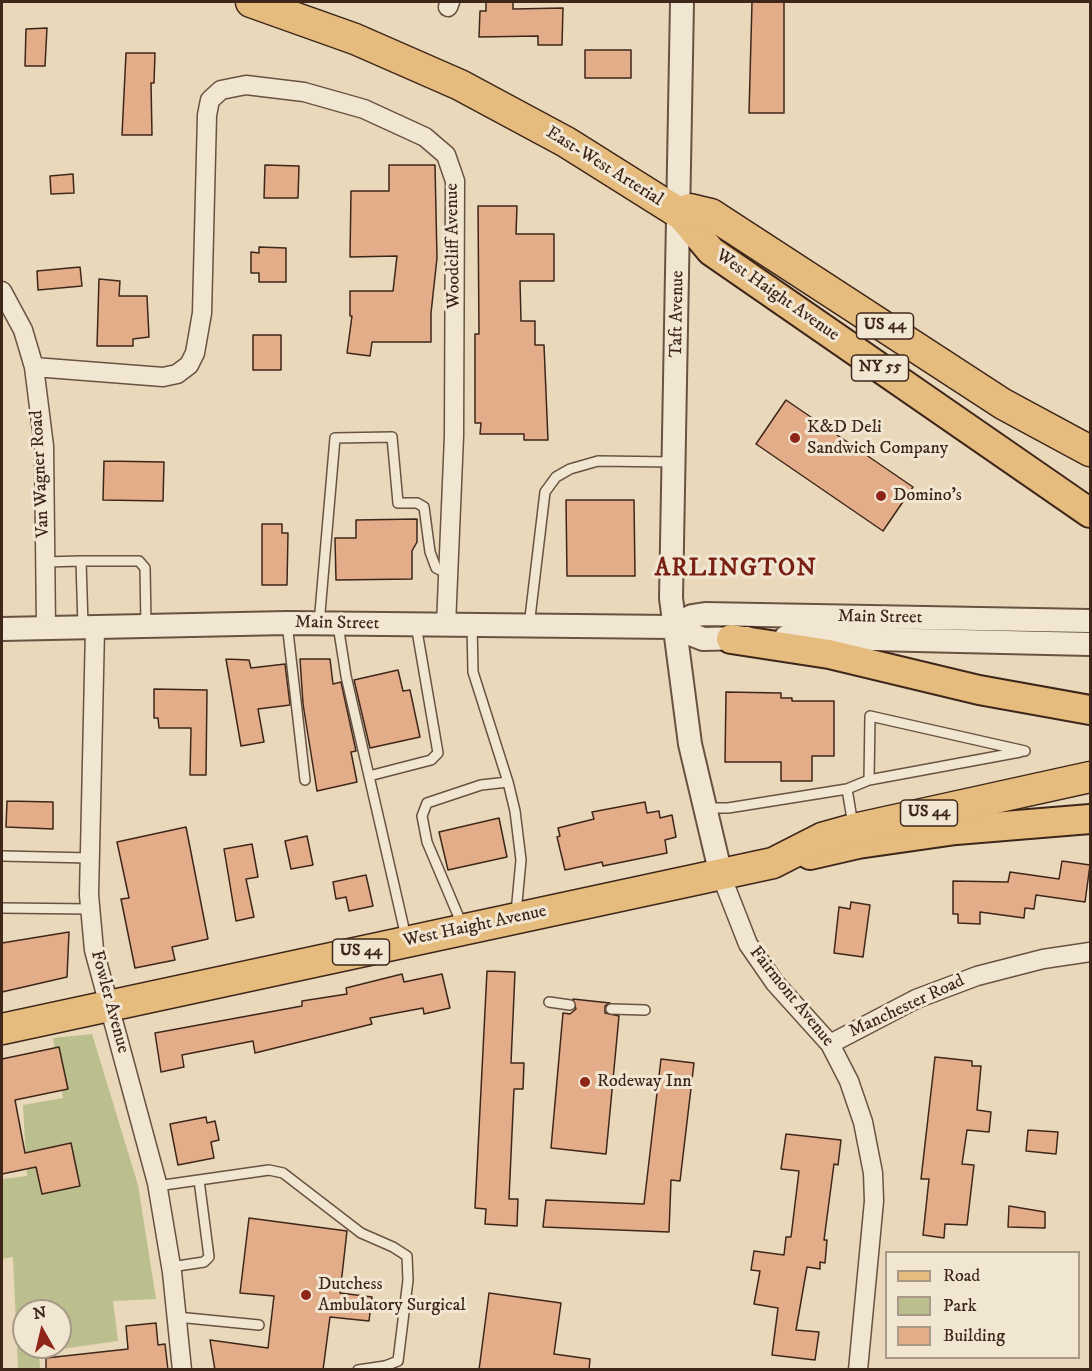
<!DOCTYPE html>
<style>
body{margin:0}
#map{position:relative;width:1092px;height:1371px;overflow:hidden;background:#ead8ba;font-family:"IM FELL DW Pica",serif}
canvas{display:block}
.frame{position:absolute;inset:0;border:3px solid #3e261a;pointer-events:none}
.legend{position:absolute;left:885px;top:1251px;width:195px;height:108px;box-sizing:border-box;background:#f1e6d2;border:2px solid #a99988;margin:0;padding:8px 10px;list-style:none;font-size:18px;color:#3e261a}
.legend li{display:flex;align-items:center;gap:12px;height:30px}
.legend b{width:30px;border:2px solid #a99988}
.north{position:absolute;left:12px;top:1299px;width:60px;height:60px;box-sizing:border-box;background:#f1e6d2;border:2px solid #a99988;border-radius:50%;rotate:352deg;font-size:16px;font-weight:700;line-height:24px;text-align:center;color:#3e261a}
.north::after{content:'';display:block;margin:auto;width:21px;height:27px;background:#8f2418;clip-path:polygon(50% 0,100% 100%,50% 72%,0 100%)}
</style>
<div id="map">
<canvas width="1092" height="1371"></canvas>
<div class="frame"></div>
<ul class="legend">
<li><b style="height:8px;background:#e5bc7d"></b>Road</li>
<li><b style="height:16px;background:#bbbe8d"></b>Park</li>
<li><b style="height:16px;background:#e3ad89"></b>Building</li>
</ul>
<div class="north">N</div>
</div>
<script>
const g = document.querySelector('canvas').getContext('2d');
g.lineJoin = 'round';
function fill(path, color) { g.fillStyle = color; g.fill(path, 'evenodd'); }
const toPath = rows => new Path2D(rows.map(r => 'M' + r).join(''));
function trace(path, color, width, dash) { g.strokeStyle = color; g.lineWidth = width; g.lineCap = dash ? 'butt' : 'round'; g.setLineDash(dash || []); g.stroke(path); }
function label(font, color, halo, rows, align = 'center') {
  g.font = font + ' "IM FELL DW Pica",serif'; g.lineWidth = 6; g.setLineDash([]); g.textBaseline = 'middle'; g.strokeStyle = halo; g.fillStyle = color; for (const [text, x, y, turn = 0] of rows) {
    g.save(); g.translate(x, y); g.rotate((+turn || 0) * Math.PI / 180); g.textAlign = isNaN(turn) ? turn : align; if (halo) g.strokeText(text, 0, 0); g.fillText(text, 0, 0); g.restore();
  }
}
const green = toPath([
 [92,1034,138,1185,156,1299,113,1301,118,1341,39,1352,40,1369,18,1369,13,1257,2,1259,2,1179,27,1176,23,1105,63,1098,53,1038],
 [24,1311,60,1311,60,1347,24,1347]
]);
const building = toPath([
 [486,2,513,2,513,9,563,8,562,45,538,45,538,36,479,37,480,11,486,11,486,2],
 [752,2,784,2,784,113,749,113,752,2],
 [47,28,45,66,25,66,26,29,47,28],
 [585,50,631,50,631,78,585,78,585,50],
 [126,53,155,53,154,83,151,83,152,135,122,135,126,53],
 [265,165,299,166,298,198,264,198,265,165],
 [389,165,435,165,437,258,431,313,431,342,372,342,370,356,347,353,352,316,350,316,350,291,393,291,397,256,350,257,351,191,389,191,389,165],
 [73,174,74,193,51,194,50,176,73,174],
 [478,206,517,206,516,234,554,234,554,281,520,281,521,321,535,321,535,345,544,345,548,440,524,440,524,434,480,434,481,423,475,423,475,334,479,334,478,206],
 [259,247,286,248,286,282,259,282,259,273,251,273,251,252,259,253,259,247],
 [80,267,82,286,38,290,37,271,80,267],
 [99,279,120,281,119,296,147,296,149,337,133,339,133,346,97,346,99,279],
 [253,335,281,335,281,370,253,370,253,335],
 [786,400,913,487,883,531,756,444,786,400],
 [104,461,164,462,163,501,103,500,104,461],
 [566,500,634,500,635,576,567,576,566,500],
 [417,519,417,542,412,551,412,579,336,580,335,538,356,538,356,520,417,519],
 [262,524,282,524,282,533,288,533,287,585,262,585,262,524],
 [226,659,249,660,251,668,285,664,290,705,258,709,264,742,241,746,226,659],
 [300,659,330,659,333,684,341,682,356,751,351,752,357,782,317,791,303,704,300,659],
 [398,670,403,691,410,690,420,737,370,748,354,680,398,670],
 [154,689,207,690,206,775,190,775,191,728,159,728,158,718,154,718,154,689],
 [726,692,781,693,781,698,792,698,792,701,834,701,834,756,812,756,812,781,781,781,781,762,725,762,726,692],
 [7,801,53,802,53,829,6,827,7,801],
 [645,802,647,813,659,811,660,818,672,815,676,837,665,840,667,853,603,866,602,862,565,870,557,837,560,836,558,828,594,819,592,812,645,802],
 [499,818,507,857,448,870,439,832,499,818],
 [186,827,208,939,172,947,175,960,135,968,121,899,129,898,117,842,186,827],
 [307,836,313,865,291,869,285,841,307,836],
 [252,844,258,877,246,879,254,917,236,921,224,849,252,844],
 [1062,861,1090,865,1085,902,1036,895,1034,909,1025,908,1024,918,980,912,980,924,958,923,958,914,953,914,953,881,1008,882,1010,872,1059,879,1062,861],
 [366,875,373,906,349,911,346,897,336,899,333,882,366,875],
 [851,902,870,905,863,957,834,953,839,907,850,909,851,902],
 [69,932,67,977,2,992,2,943,69,932],
 [487,971,515,972,511,1063,524,1063,523,1089,514,1089,509,1199,518,1199,517,1226,485,1224,486,1209,475,1208,487,971],
 [402,974,404,982,442,974,450,1008,424,1014,423,1008,370,1018,372,1024,255,1053,253,1041,182,1055,184,1067,161,1072,155,1033,302,1006,302,1001,347,994,346,988,402,974],
 [573,999,610,1003,605,1006,605,1013,619,1016,606,1154,551,1148,563,1013,570,1014,576,1009,573,999],
 [59,1047,68,1089,15,1100,25,1153,71,1143,80,1186,42,1194,36,1167,2,1174,2,1059,59,1047],
 [935,1057,972,1061,972,1066,981,1066,977,1110,991,1112,989,1132,967,1130,962,1164,974,1165,967,1225,945,1224,944,1238,923,1235,929,1179,921,1179,935,1057],
 [661,1059,694,1063,680,1181,671,1180,669,1232,543,1227,546,1200,644,1204,661,1059],
 [206,1117,207,1123,215,1121,219,1140,211,1142,214,1158,178,1165,170,1124,206,1117],
 [1028,1130,1058,1132,1056,1154,1026,1151,1028,1130],
 [786,1134,841,1140,838,1165,834,1164,824,1240,827,1240,825,1263,820,1262,820,1269,807,1267,796,1330,819,1332,815,1360,772,1355,778,1308,754,1304,760,1271,751,1270,754,1251,784,1255,786,1237,791,1237,799,1171,781,1169,786,1134],
 [1009,1206,1045,1212,1045,1228,1008,1227,1009,1206],
 [249,1218,347,1231,340,1293,372,1297,369,1321,330,1317,323,1370,215,1370,210,1340,268,1348,274,1296,240,1293,249,1218],
 [489,1293,561,1303,554,1354,590,1359,589,1370,479,1370,489,1293],
 [156,1323,158,1345,165,1344,168,1370,46,1370,46,1358,128,1349,126,1326,156,1323]
]);
const service = toPath([
 [81,561,139,561,145,568,146,625],
 [45,562,81,561,83,626],
 [287,623,305,780],
 [319,624,335,438,392,437,398,503,417,503,424,507,430,552,436,568,448,574],
 [338,625,346,676,406,937],
 [472,625,473,672,508,782],
 [529,626,545,492,556,477,570,469,598,461,673,462],
 [369,776,431,760,438,753,416,625],
 [869,780,870,716,1025,751],
 [847,789,869,780,1020,752],
 [706,808,728,808,847,789,853,825],
 [2,856,90,858],
 [2,908,90,909],
 [463,927,427,842,422,816,427,803,481,785,508,782,515,811,521,860,516,913],
 [549,1002,570,1005],
 [611,1009,645,1010],
 [157,1186,269,1170,283,1173,361,1233,393,1247,407,1256,408,1280,398,1361,385,1366,358,1370],
 [171,1267,204,1262,209,1257,199,1180],
 [177,1317,259,1325]
]);
const minor = toPath([
 [448,7,450,2],
 [2,291,23,330,34,367,44,446,46,629],
 [34,367,163,377,177,374,189,365,195,353,202,313,207,115,210,100,221,90,246,85,304,92,364,109,425,137,446,155,455,181,454,436,446,625],
 [95,629,89,895,94,950,157,1183,172,1272,182,1370],
 [721,875,748,944,775,983,830,1044,849,1081,863,1122,873,1173,874,1201,858,1370],
 [830,1044,916,999,977,976,1043,959,1090,952]
]);
const tertiary = toPath([
 [682,2,671,598,690,744,721,875],
 [673,627,692,616,705,614,1090,621],
 [2,629,287,623,673,627,703,639,747,638],
 [786,637,1090,644]
]);
const primary = toPath([
 [679,213,711,251,1090,513],
 [731,639,829,654,979,690,1090,710],
 [810,855,858,844,956,830,1090,819]
]);
const trunk = toPath([
 [251,2,355,39,460,85,566,142,679,213,690,209,711,214,1003,404,1090,451],
 [2,1029,773,863,822,838,854,829,1090,777]
]);
const markers = [
 [795,438,6,"#8f2418"],
 [881,496,6,"#8f2418"],
 [585,1082,6,"#8f2418"],
 [306,1295,6,"#8f2418"]
];
const shields = [
 [885,326,57],
 [880,368,57],
 [929,813,57],
 [361,952,57]
];
const shieldNames = [
 ["US 44",885,326],
 ["NY 55",880,368],
 ["US 44",929,813],
 ["US 44",361,952]
];
const streetNames = [
 ["East-West Arterial",604,167,32],
 ["Woodcliff Avenue",454,246,-91],
 ["West Haight Avenue",777,296,35],
 ["Taft Avenue",678,314,-89],
 ["Van Wagner Road",41,474,-93],
 ["Main Street",880,618,1],
 ["Main Street",337,624,1],
 ["West Haight Avenue",475,927,-12],
 ["Fairmont Avenue",791,997,51],
 ["Fowler Avenue",109,1002,75],
 ["Manchester Road",907,1007,-25]
];
const poiNames = [
 ["K&D Deli",807,428],
 ["Sandwich Company",807,449],
 ["Domino's",893,496],
 ["Rodeway Inn",597,1082],
 ["Dutchess",318,1285],
 ["Ambulatory Surgical",318,1306]
];
const districtNames = [
 ["ARLINGTON",736,570]
];
fill(green, '#bbbe8d');
fill(building, '#e3ad89');
trace(building, '#3e261a', 1.5);
trace(service, '#695242', 12);
trace(minor, '#695242', 21);
trace(tertiary, '#695242', 26);
trace(primary, '#3e261a', 32);
trace(trunk, '#3e261a', 33);
trace(service, '#f1e6d2', 9);
trace(minor, '#f1e6d2', 18);
trace(tertiary, '#f1e6d2', 22);
trace(primary, '#e5bc7d', 28);
trace(trunk, '#e5bc7d', 30);
for (const [x, y, r, color] of markers) { const dot = new Path2D(); dot.arc(x, y, r, 0, 2 * Math.PI); g.fillStyle = color; g.fill(dot); trace(dot, '#f1e6d2', 2); }
for (const [x, y, w] of shields) { const box = new Path2D(); box.roundRect(x - w / 2, y - 13, w, 26, 4.5); g.fillStyle = '#f1e6d2'; g.fill(box); trace(box, '#3e261a', 1.5); }
label('bold 16px', '#3e261a', null, shieldNames);
label('18px', '#3e261a', '#f1e6d2', streetNames);
label('18px', '#3e261a', '#f1e6d2', poiNames, 'left');
g.letterSpacing = '1.5px';
label('bold 24px', '#7a1f14', '#f1e6d2', districtNames);
g.letterSpacing = '0px';
</script>
